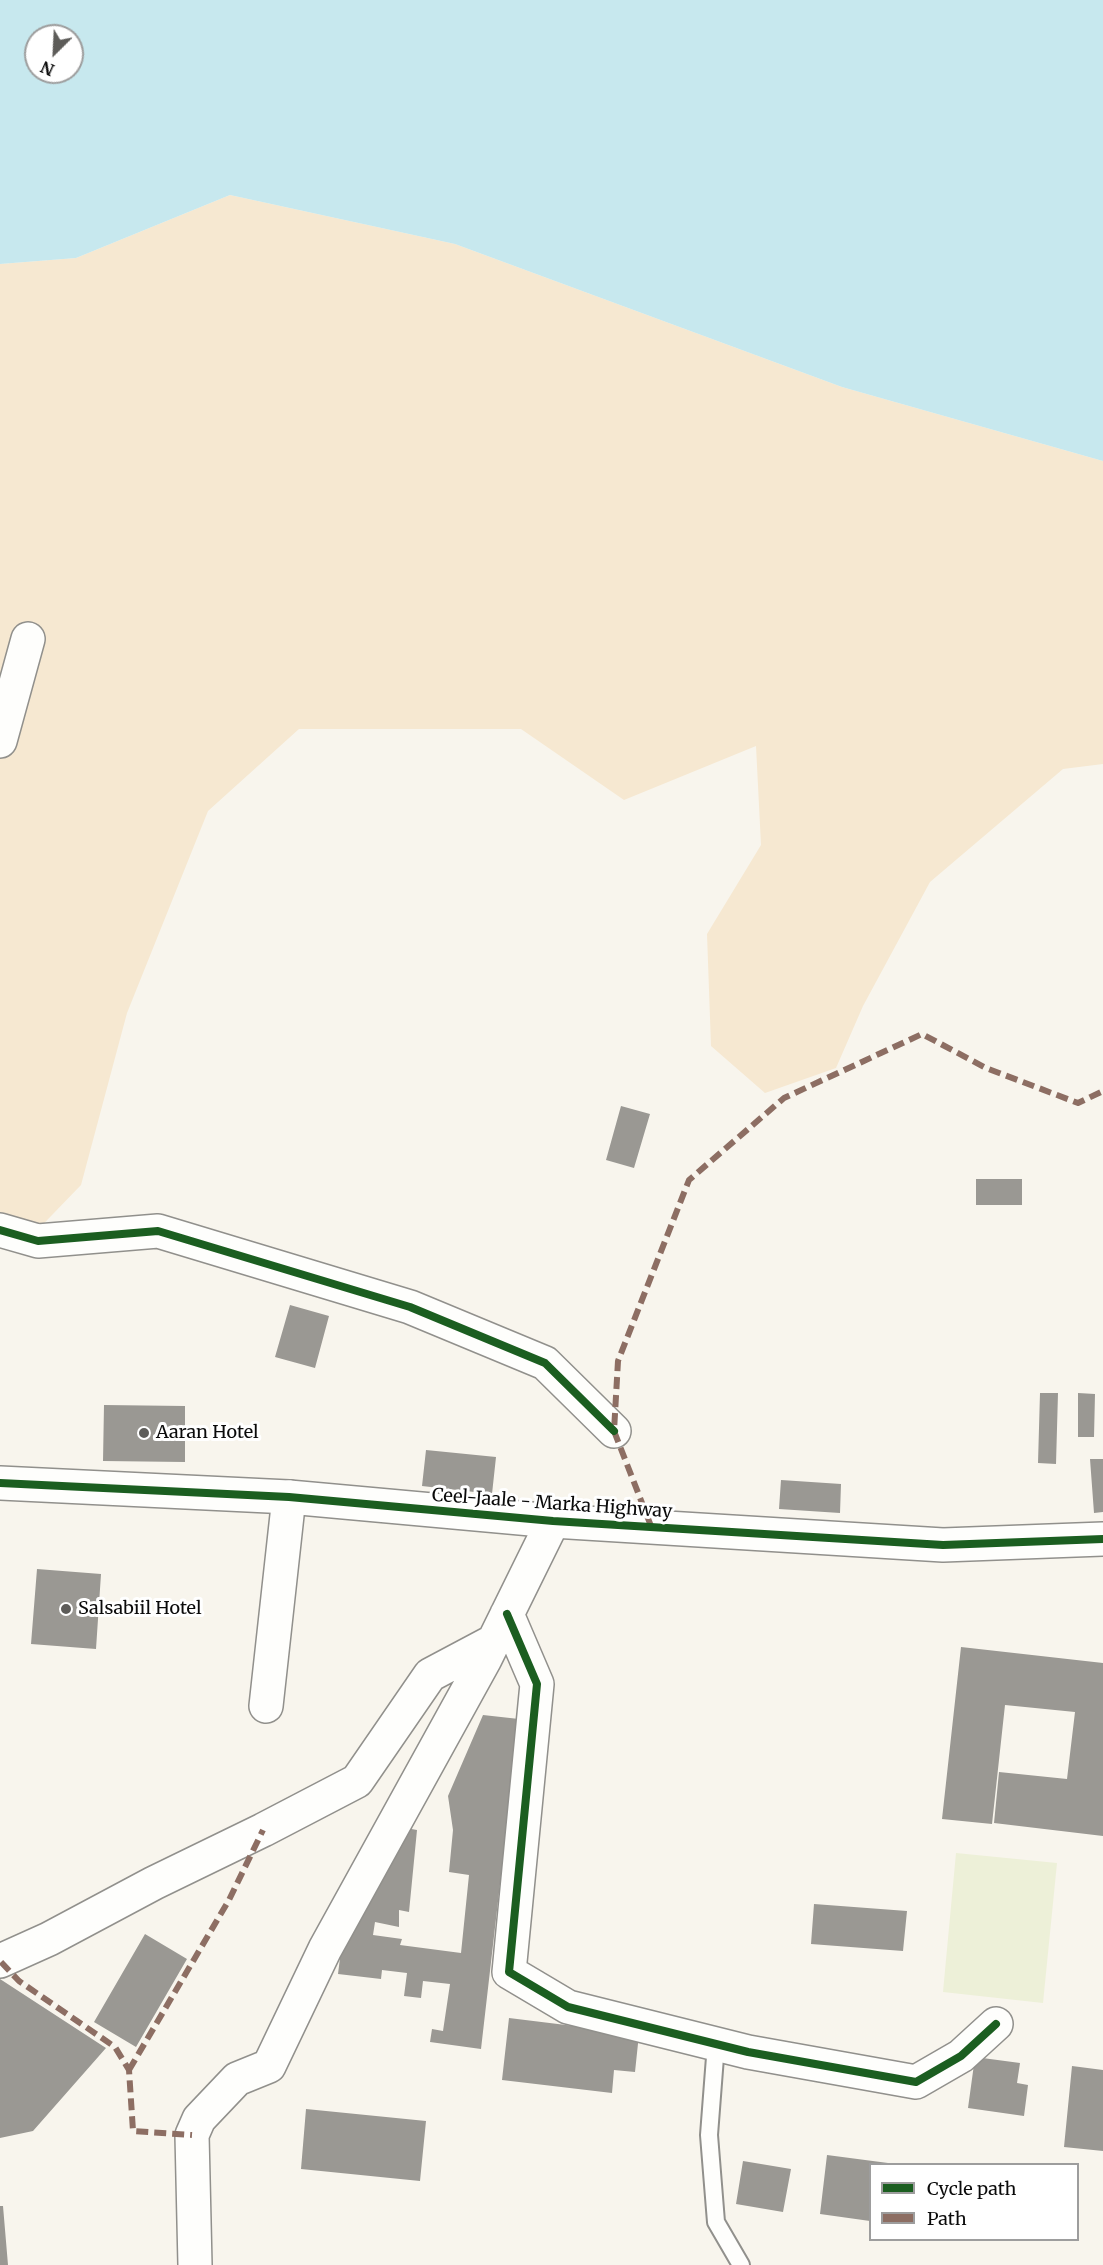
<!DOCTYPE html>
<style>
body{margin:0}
#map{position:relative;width:1103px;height:2265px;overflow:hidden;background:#f8f5ed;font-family:Merriweather,serif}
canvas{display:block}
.legend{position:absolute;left:869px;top:2163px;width:210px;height:78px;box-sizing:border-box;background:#fff;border:2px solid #9d9d9d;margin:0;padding:8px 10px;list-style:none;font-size:18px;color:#0a0a0a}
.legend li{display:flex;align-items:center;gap:12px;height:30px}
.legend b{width:30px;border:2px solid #9d9d9d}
.north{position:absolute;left:24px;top:24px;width:60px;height:60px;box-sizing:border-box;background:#fff;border:2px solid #9d9d9d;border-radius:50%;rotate:204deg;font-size:16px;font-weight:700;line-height:24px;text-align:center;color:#0a0a0a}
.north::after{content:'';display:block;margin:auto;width:21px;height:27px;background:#5d5c59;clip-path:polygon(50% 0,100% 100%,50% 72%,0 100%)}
</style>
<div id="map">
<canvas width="1103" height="2265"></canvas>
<ul class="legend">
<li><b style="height:8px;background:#1b5e20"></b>Cycle path</li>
<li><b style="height:8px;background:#8d6e63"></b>Path</li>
</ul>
<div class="north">N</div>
</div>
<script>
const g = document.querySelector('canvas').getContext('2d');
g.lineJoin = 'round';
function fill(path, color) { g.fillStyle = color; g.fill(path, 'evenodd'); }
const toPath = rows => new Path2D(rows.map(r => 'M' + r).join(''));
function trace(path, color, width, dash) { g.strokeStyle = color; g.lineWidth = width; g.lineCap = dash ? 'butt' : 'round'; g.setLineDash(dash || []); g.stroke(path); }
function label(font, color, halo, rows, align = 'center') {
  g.font = font + ' Merriweather,serif'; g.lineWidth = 6; g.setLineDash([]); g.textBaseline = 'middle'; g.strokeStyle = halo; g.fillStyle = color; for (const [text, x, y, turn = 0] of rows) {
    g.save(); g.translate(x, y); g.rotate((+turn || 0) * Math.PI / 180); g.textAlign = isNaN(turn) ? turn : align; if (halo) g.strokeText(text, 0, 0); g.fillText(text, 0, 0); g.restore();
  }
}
const sand = toPath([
 [230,195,455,244,842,387,1103,461,1103,764,1063,769,930,882,863,1006,836,1068,765,1093,711,1046,707,934,761,845,756,746,624,800,521,729,299,729,208,811,127,1013,81,1185,24,1244,0,1240,0,264,76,258]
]);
const pitch = toPath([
 [956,1853,1057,1863,1043,2003,943,1992]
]);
const water = toPath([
 [0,0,1103,0,1103,461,842,387,455,244,230,195,76,258,0,264],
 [36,36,72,36,72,72,36,72]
]);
const building = toPath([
 [621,1106,650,1114,634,1168,606,1160],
 [976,1179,1022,1179,1022,1205,976,1205],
 [290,1305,329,1316,315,1368,275,1357],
 [1040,1393,1058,1393,1056,1464,1038,1463],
 [1078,1393,1095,1394,1094,1437,1078,1437],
 [104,1405,185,1406,185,1462,103,1461],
 [426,1450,496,1457,492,1494,422,1486],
 [1090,1459,1103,1459,1103,1512,1094,1513],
 [781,1480,841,1484,840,1513,779,1509],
 [37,1569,101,1574,96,1649,31,1644],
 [961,1647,1103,1663,1103,1836,994,1823,999,1772,1067,1779,1075,1712,1005,1705,992,1824,942,1819],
 [483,1715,519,1719,481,2049,430,2042,432,2029,443,2031,450,1984,423,1981,421,1998,404,1996,407,1973,382,1970,381,1979,338,1974,345,1918,406,1828,417,1830,409,1912,399,1910,399,1927,375,1922,373,1935,402,1939,400,1945,461,1953,469,1875,449,1872,453,1830,448,1796],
 [814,1904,907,1911,903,1951,811,1944],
 [145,1934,187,1959,136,2047,94,2022],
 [0,1979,106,2048,33,2131,0,2138],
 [509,2018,639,2034,635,2072,614,2070,612,2093,502,2080],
 [975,2057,1020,2063,1017,2083,1028,2085,1024,2116,968,2108],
 [1072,2066,1103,2070,1103,2151,1064,2147],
 [306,2109,426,2121,420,2181,301,2169],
 [827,2155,888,2163,870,2164,870,2221,820,2214],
 [743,2161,791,2169,783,2212,736,2204],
 [0,2206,3,2206,8,2265,0,2265]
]);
const service = toPath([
 [716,2044,709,2135,716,2222,741,2265]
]);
const minor = toPath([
 [0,741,28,639],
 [0,1230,38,1241,158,1231,410,1307,545,1363,614,1431],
 [507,1614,537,1684,509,1972,568,2007,748,2052,916,2082,961,2056,996,2024],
 [266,1706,289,1497],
 [0,1961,49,1939,154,1883,263,1830,357,1781,430,1675,494,1641],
 [195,2265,192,2135,199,2119,237,2079,269,2066,325,1949,485,1659,553,1521]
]);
const tertiary = toPath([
 [0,1483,289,1497,553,1521,943,1545,1103,1539]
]);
const quiet = toPath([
 [651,1526,614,1431,618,1361,689,1180,784,1098,922,1034,986,1068,1078,1103,1103,1091],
 [1,1962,19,1981,115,2047,129,2070,133,2131,192,2135],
 [129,2070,229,1900,263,1830]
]);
const cycleway = toPath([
 [0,1230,38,1241,158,1231,410,1307,545,1363,614,1431],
 [0,1483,289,1497,553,1521,943,1545,1103,1539],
 [507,1614,537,1684,509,1972,568,2007,748,2052,916,2082,961,2056,996,2024]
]);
const markers = [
 [144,1433,6,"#5d5c59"],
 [66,1609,6,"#5d5c59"]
];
const poiNames = [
 ["Aaran Hotel",156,1433],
 ["Salsabiil Hotel",78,1609]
];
const streetNames = [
 ["Ceel-Jaale - Marka Highway",552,1504,4]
];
fill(sand, '#f6e8d1');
fill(pitch, '#edf0d8');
fill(water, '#c7e8ee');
fill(building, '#9a9893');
trace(service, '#91908c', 20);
trace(minor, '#91908c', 36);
trace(tertiary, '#91908c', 36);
trace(service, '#fefefc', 16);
trace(minor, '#fefefc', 33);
trace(tertiary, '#fefefc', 33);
trace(quiet, '#8d6e63', 6, [12, 6]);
trace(cycleway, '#1b5e20', 8);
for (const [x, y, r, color] of markers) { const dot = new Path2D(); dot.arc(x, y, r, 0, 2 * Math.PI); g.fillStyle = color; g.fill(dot); trace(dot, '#fff', 2); }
label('18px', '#0a0a0a', '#fff', poiNames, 'left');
label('18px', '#0a0a0a', '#fff', streetNames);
</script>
